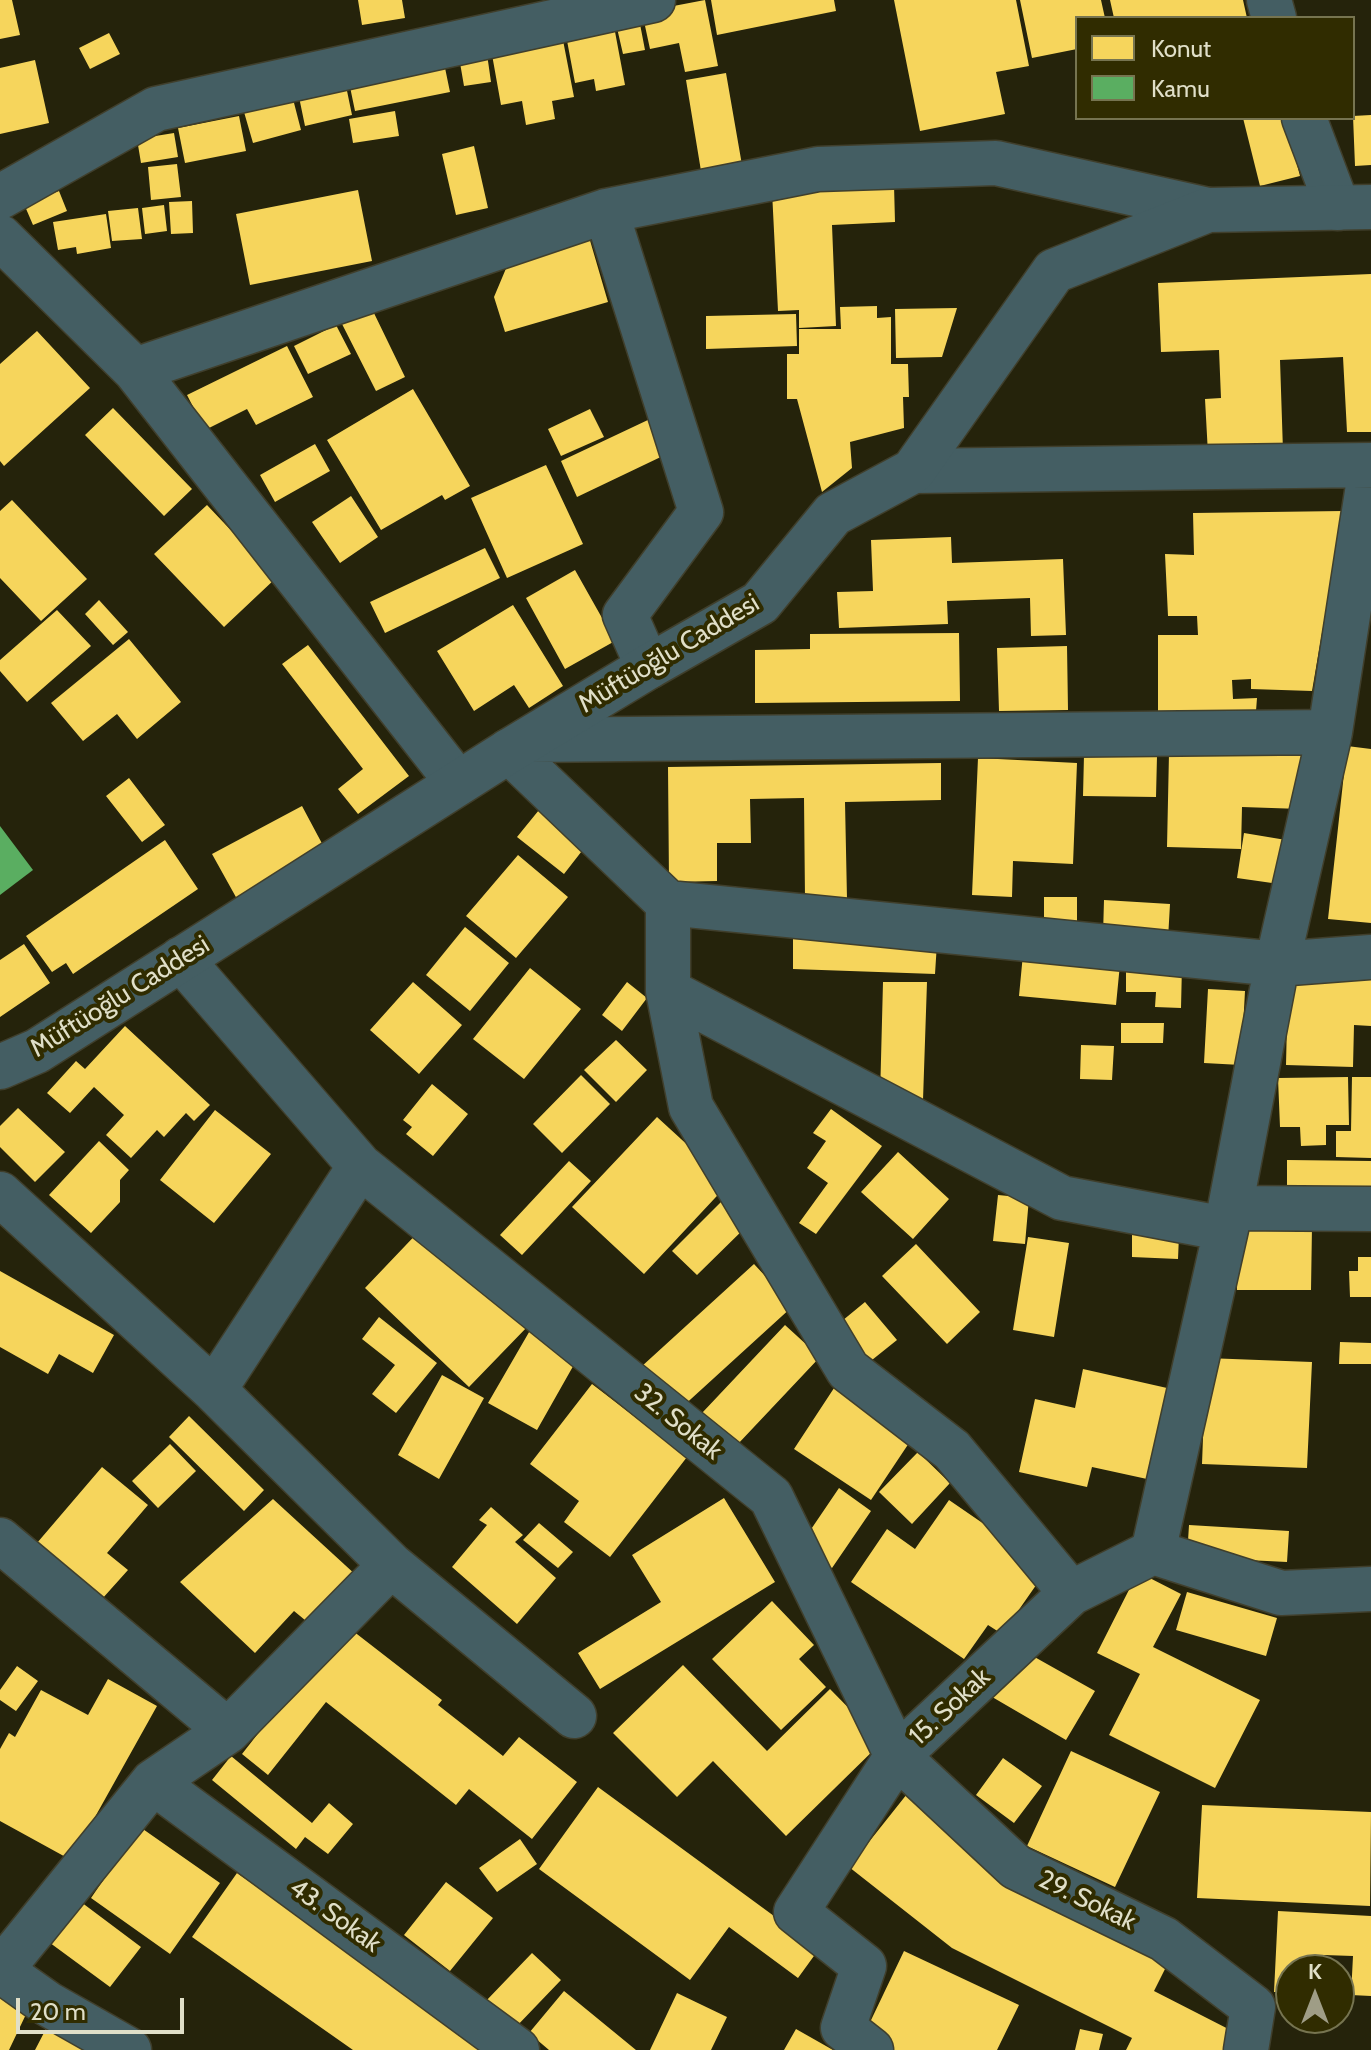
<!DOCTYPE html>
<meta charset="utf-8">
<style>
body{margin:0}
#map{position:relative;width:1371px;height:2050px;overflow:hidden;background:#25230b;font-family:Cabin,sans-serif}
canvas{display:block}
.legend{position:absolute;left:1075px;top:16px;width:280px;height:104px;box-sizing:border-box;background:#302c00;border:2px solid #767450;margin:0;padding:10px 14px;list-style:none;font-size:24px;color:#e0dfc8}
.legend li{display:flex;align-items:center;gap:16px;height:40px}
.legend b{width:40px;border:2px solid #767450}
.north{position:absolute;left:1275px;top:1954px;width:80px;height:80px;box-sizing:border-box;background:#302c00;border:2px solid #767450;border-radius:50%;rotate:0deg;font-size:22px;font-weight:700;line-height:32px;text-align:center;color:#e0dfc8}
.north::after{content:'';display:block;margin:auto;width:28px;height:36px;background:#9f9d86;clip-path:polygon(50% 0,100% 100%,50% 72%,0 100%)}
.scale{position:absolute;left:16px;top:1998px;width:168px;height:36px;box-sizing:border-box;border:4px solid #e0dfc8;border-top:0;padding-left:10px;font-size:24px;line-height:28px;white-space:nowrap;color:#e0dfc8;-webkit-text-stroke:6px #302c00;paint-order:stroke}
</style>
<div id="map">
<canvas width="1371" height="2050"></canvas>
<ul class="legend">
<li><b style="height:22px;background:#f6d55c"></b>Konut</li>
<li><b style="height:22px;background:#5aae61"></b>Kamu</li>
</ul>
<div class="north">K</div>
<div class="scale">20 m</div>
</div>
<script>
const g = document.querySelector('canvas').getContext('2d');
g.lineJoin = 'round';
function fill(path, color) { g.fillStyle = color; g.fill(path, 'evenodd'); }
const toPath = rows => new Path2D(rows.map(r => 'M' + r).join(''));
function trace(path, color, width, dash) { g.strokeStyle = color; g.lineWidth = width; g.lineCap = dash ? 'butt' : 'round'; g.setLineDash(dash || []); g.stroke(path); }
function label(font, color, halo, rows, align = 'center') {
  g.font = font + ' Cabin,sans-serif'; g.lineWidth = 8; g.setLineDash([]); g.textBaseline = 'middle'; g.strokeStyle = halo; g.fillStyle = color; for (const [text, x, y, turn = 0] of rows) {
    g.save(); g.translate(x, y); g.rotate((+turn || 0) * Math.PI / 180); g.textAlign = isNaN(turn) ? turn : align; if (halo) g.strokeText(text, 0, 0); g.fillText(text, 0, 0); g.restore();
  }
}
const homes = toPath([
 [0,0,12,0,20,35,0,39],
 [358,0,402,0,405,18,362,25],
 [705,0,718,66,685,72,679,43,650,49,642,12],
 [711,0,834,0,836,11,717,35],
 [894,0,1016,0,1029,66,996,72,1005,114,920,131],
 [1020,0,1101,0,1105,18,1077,18,1077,49,1032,58],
 [1110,0,1243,0,1247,18,1114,18],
 [613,21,625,85,596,91,594,79,575,83,565,30],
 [640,24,645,50,623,54,617,28],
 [109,33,120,54,90,69,79,48],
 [562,35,574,97,552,101,555,119,526,125,522,101,501,105,491,49],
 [487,54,491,82,464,86,459,57],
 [35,60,49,123,0,134,0,68],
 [444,63,450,92,355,111,349,82],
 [726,73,742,165,701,171,686,80],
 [346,86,352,115,305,126,299,97],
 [293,99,301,130,253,143,244,112],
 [395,111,399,136,353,143,349,119],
 [1371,115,1371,165,1355,166,1353,116],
 [239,116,246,151,185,163,178,128],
 [1243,118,1285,118,1300,176,1260,186],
 [174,133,178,157,141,163,137,139],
 [474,146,488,208,456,215,442,154],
 [177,164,181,197,151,200,148,167],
 [894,185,895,222,832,225,836,326,799,328,799,310,778,311,772,191],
 [358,190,372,261,250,285,236,214],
 [59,191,67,211,33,225,24,204],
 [192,201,193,233,171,234,169,202],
 [164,205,167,231,145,234,142,208],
 [138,208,142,239,112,241,108,211],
 [106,214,111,248,77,254,76,247,58,250,53,222],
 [589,237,608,302,505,332,494,297,510,259],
 [1371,274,1371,432,1347,432,1343,357,1280,360,1283,451,1208,454,1205,399,1221,398,1219,350,1161,352,1158,283],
 [877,306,877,318,891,317,891,364,908,364,909,397,903,397,904,428,850,442,852,468,822,492,797,399,787,399,787,354,799,354,799,329,841,329,840,307],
 [957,308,942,357,896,358,895,309],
 [372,309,405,377,376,391,342,324],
 [796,314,797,346,706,349,706,316],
 [336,325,351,354,308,374,294,346],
 [37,331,90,388,4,466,0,461,0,364],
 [287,346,313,397,256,425,247,409,205,430,187,395],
 [413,389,470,486,445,500,442,495,381,530,327,440],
 [113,408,192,489,164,516,85,435],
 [590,409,604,437,561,456,548,429],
 [650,419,667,454,577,497,561,461],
 [315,444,330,471,275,502,260,475],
 [546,465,583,544,507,578,471,498],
 [351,496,378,537,340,563,312,522],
 [12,500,87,579,41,621,0,578,0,511],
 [207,505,276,578,224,627,154,554],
 [1343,511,1312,691,1251,689,1251,679,1232,680,1233,699,1257,698,1255,724,1158,720,1158,635,1198,635,1197,616,1168,616,1165,554,1194,555,1193,513],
 [951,537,952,563,1063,559,1066,635,1031,636,1030,598,947,601,948,624,839,628,837,592,873,591,871,540],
 [485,548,500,578,385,633,370,602],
 [575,570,615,641,565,669,526,598],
 [99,600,128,632,113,645,85,614],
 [513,605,563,686,529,708,514,685,474,711,437,651],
 [57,610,91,646,27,702,0,671,0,660],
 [959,633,960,701,755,703,755,650,810,649,810,634],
 [129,639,181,702,137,739,117,714,83,741,51,703],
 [308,645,409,776,358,814,338,789,363,769,282,664],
 [1067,646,1068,710,999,711,997,648],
 [1347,746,1371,749,1371,923,1328,919],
 [1169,753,1303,756,1301,809,1242,807,1241,849,1167,847],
 [1084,755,1157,756,1156,797,1083,796],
 [978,758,1077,763,1073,864,1013,861,1012,897,972,895],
 [941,763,941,800,845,802,847,899,805,899,804,798,750,799,751,843,717,843,717,881,669,882,668,767],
 [129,778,165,825,142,842,106,796],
 [302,806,326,851,237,899,212,854],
 [539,810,585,847,564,874,517,837],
 [1244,833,1286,840,1279,884,1237,878],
 [165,840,198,889,73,974,66,963,52,972,26,936],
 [518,855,568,897,516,958,466,916],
 [1044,897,1077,897,1077,928,1044,928],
 [1104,900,1170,904,1168,939,1103,935],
 [465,927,509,963,470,1011,426,975],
 [793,939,937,943,935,974,793,969],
 [24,944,50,983,0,1017,0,960],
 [1023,954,1120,964,1116,1005,1019,996],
 [1126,965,1182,965,1181,1008,1155,1007,1156,992,1126,992],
 [530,968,581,1009,524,1079,473,1039],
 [1288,979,1371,980,1371,1026,1354,1025,1353,1067,1286,1065],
 [413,982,462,1025,419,1074,370,1030],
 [627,982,647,998,622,1031,602,1015],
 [883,982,927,982,923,1100,880,1098],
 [1208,989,1245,991,1241,1065,1204,1063],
 [1121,1023,1164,1023,1163,1043,1121,1043],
 [125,1026,210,1105,194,1121,186,1113,164,1137,157,1130,131,1158,106,1135,124,1115,94,1087,70,1113,47,1093,76,1061,85,1069],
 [616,1040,647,1070,616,1102,584,1070],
 [1081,1045,1114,1046,1112,1080,1080,1079],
 [581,1075,610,1104,562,1153,533,1124],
 [1348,1077,1349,1125,1326,1125,1326,1145,1301,1146,1300,1127,1280,1127,1278,1078],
 [1352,1077,1371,1077,1371,1158,1336,1157,1336,1131,1351,1131],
 [432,1084,468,1114,433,1156,406,1134,412,1127,403,1120],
 [18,1108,65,1152,35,1182,0,1147,0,1126],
 [831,1109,882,1146,816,1234,799,1223,828,1183,807,1168,826,1141,813,1133],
 [215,1110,271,1154,214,1223,160,1180],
 [657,1117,729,1183,644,1274,572,1207],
 [99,1141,129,1170,120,1180,120,1202,91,1233,49,1195],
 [898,1152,949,1199,913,1239,861,1192],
 [1287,1160,1371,1161,1371,1193,1287,1192],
 [569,1161,591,1181,522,1255,500,1235],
 [998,1195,1029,1198,1025,1244,993,1241],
 [726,1197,751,1222,697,1275,672,1251],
 [425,1225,529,1325,469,1387,365,1288],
 [1237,1226,1312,1226,1311,1290,1237,1290],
 [1132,1234,1179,1235,1178,1259,1132,1257],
 [1028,1237,1069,1243,1054,1337,1013,1330],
 [916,1244,980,1312,947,1344,882,1276],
 [1358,1257,1371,1257,1371,1297,1350,1297,1349,1271,1358,1271],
 [754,1264,793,1306,680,1409,641,1367],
 [0,1271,114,1335,93,1373,59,1354,48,1374,0,1347],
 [865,1302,897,1340,862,1368,831,1330],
 [379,1317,437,1363,396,1413,372,1394,395,1365,362,1339],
 [785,1325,820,1357,737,1445,702,1413],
 [532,1327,580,1354,537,1430,488,1403],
 [1340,1342,1371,1343,1371,1364,1339,1364],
 [1206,1358,1312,1362,1307,1468,1202,1464],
 [1083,1369,1167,1388,1147,1479,1092,1467,1087,1487,1019,1472,1035,1399,1075,1408],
 [442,1375,484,1398,439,1479,398,1455],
 [838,1382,915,1434,871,1500,794,1449],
 [592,1384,687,1457,610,1557,564,1522,579,1501,530,1464],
 [189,1416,264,1490,244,1511,169,1437],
 [170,1444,196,1471,158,1508,132,1481],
 [918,1452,950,1483,912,1524,879,1492],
 [102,1467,148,1505,107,1553,128,1570,102,1599,37,1543],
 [839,1488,871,1511,832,1568,799,1547],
 [724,1498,775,1582,600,1689,578,1653,661,1602,632,1555],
 [273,1499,357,1576,311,1625,294,1611,255,1653,180,1582],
 [949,1500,1048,1568,1002,1634,988,1625,964,1659,851,1582,887,1529,915,1549],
 [491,1507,523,1535,515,1542,556,1578,517,1624,452,1567,487,1525,479,1520],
 [539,1523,573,1552,558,1568,523,1540],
 [1189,1525,1289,1531,1287,1562,1187,1557],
 [1138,1572,1181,1594,1153,1647,1260,1700,1215,1788,1109,1735,1140,1674,1097,1653],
 [1187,1592,1277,1618,1266,1656,1176,1630],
 [772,1601,814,1645,799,1659,826,1687,781,1730,712,1659],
 [344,1624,442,1700,438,1705,503,1756,519,1737,577,1782,532,1839,469,1789,456,1805,326,1702,268,1775,242,1754],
 [1015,1646,1095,1691,1066,1740,987,1694],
 [683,1665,767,1751,830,1689,882,1742,786,1836,713,1761,677,1797,613,1733],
 [17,1666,38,1681,16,1711,0,1700,0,1690],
 [108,1679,157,1706,71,1860,0,1821,0,1749,9,1733,15,1737,41,1690,88,1715],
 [1071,1751,1160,1792,1115,1887,1027,1846],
 [231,1756,312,1823,329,1803,353,1824,328,1854,305,1837,296,1849,212,1780],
 [1003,1758,1042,1786,1014,1823,976,1795],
 [598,1787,819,1949,798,1978,729,1927,690,1980,539,1869],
 [907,1794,1173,1953,1154,1991,1244,2037,1237,2050,1126,2050,1132,2038,952,1948,849,1867],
 [1202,1805,1371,1812,1370,1906,1197,1898],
 [140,1827,220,1883,170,1954,91,1898],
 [520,1839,537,1864,497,1892,479,1868],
 [237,1873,491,2050,353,2050,192,1937],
 [446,1882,493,1918,450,1971,404,1935],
 [73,1896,141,1947,110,1987,42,1937],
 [1278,1911,1371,1916,1371,1996,1351,1995,1353,1956,1324,1955,1323,1970,1291,1970,1291,1992,1274,1992],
 [904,1951,1019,2005,997,2050,886,2050,862,2039],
 [532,1953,561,1980,514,2029,485,2002],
 [564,1991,636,2050,549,2050,529,2033],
 [677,1993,727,2017,711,2050,650,2050],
 [0,1994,29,2008,9,2050,0,2050],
 [48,2025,97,2050,35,2050],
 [796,2029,833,2050,784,2050],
 [1080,2029,1103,2034,1099,2050,1075,2050]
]);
const public = toPath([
 [0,826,33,870,0,895]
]);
const minor = toPath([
 [1269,0,1274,18],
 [1304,118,1338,208],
 [0,197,156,109,653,0],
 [606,211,701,512,625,615,648,667],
 [0,237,135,370,458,783],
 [135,370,606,211,818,169,996,163,1208,210],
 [1371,466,1330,732,1277,964,1226,1229,1153,1552,1281,1593,1371,1589],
 [913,471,1371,465],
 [528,740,1330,732],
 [509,751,668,903],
 [181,959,360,1166,214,1390],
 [668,991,691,1107,848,1370,952,1450,1071,1593],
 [360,1166,771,1497,897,1756,1016,1867,1164,1939,1253,2007,1246,2050],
 [0,1194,214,1390,391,1565,574,1716],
 [1230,1208,1371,1209],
 [1226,1229,1062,1198,668,991,668,903,1277,964,1371,957],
 [0,1540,228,1731,153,1782,1,1970],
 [228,1731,391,1565],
 [153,1782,517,2050],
 [0,1970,48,2004,129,2050],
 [871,2050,843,2028,864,1966,796,1912,897,1756,1071,1593,1153,1552]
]);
const tertiary = toPath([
 [0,1067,37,1051,509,751,648,667,760,603,833,514,913,471,1054,271,1208,210,1371,207]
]);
const streetNames = [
 ["Müftüoğlu Caddesi",669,654,-31],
 ["Müftüoğlu Caddesi",120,997,-32],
 ["32. Sokak",678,1422,39],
 ["15. Sokak",950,1707,-43],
 ["29. Sokak",1087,1901,26],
 ["43. Sokak",335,1916,36]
];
fill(homes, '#f6d55c');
fill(public, '#5aae61');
trace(minor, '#403f2c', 47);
trace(tertiary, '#403f2c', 47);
trace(minor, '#445e63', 44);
trace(tertiary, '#445e63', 44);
label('26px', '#e0dfc8', '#302c00', streetNames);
</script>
